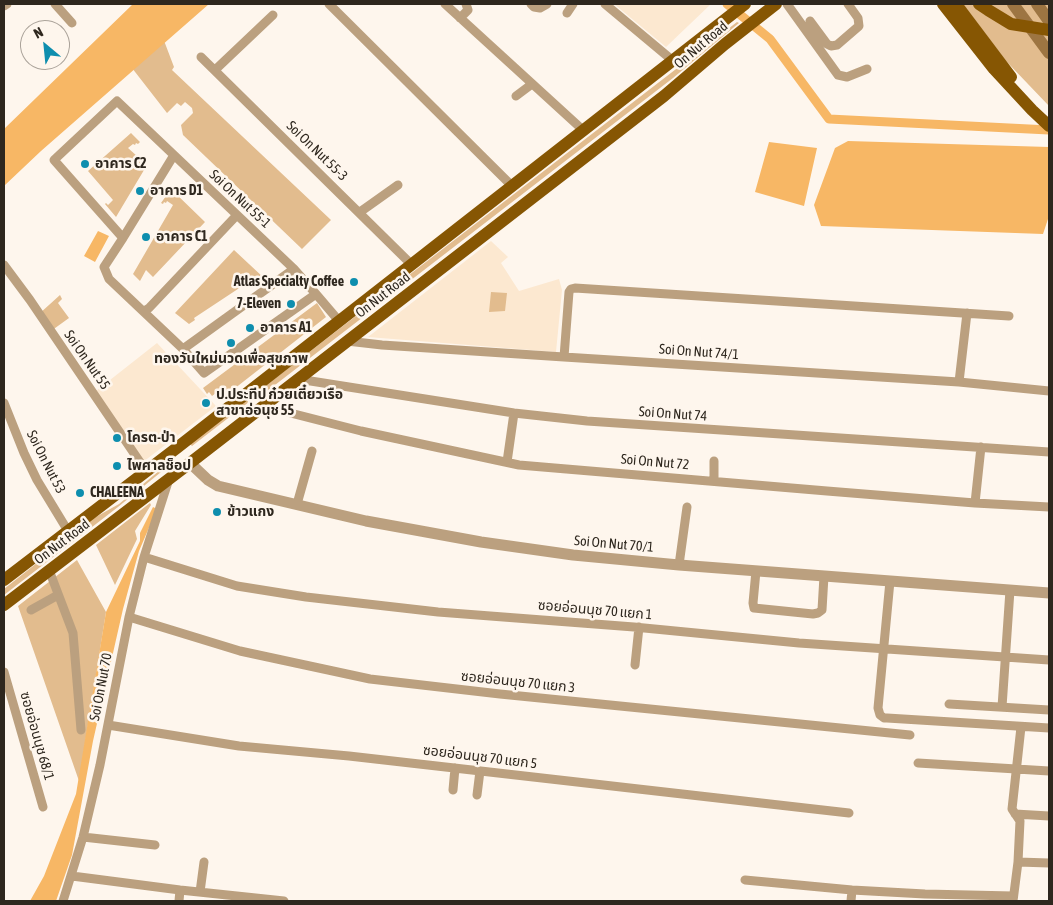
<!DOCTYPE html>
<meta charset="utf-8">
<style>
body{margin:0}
#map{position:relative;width:1053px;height:905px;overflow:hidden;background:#fef6ed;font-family:"Asap Condensed",sans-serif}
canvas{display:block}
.frame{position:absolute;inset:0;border:5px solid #2e271e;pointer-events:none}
.north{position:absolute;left:20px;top:20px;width:50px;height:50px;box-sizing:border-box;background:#fef6ed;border:1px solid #aba39a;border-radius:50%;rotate:332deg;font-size:14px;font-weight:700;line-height:20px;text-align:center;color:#2e271e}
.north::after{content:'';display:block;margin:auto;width:18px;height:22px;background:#0e8eae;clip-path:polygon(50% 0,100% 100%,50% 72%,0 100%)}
</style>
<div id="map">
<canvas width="1053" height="905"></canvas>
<div class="frame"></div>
<div class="north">N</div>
</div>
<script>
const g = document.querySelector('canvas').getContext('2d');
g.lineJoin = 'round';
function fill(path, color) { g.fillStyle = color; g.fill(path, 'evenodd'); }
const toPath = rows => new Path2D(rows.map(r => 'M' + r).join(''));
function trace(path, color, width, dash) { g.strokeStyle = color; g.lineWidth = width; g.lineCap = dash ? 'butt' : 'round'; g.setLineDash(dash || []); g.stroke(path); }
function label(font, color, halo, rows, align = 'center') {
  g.font = font + ' "Asap Condensed","Noto Sans Thai",sans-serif'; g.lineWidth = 5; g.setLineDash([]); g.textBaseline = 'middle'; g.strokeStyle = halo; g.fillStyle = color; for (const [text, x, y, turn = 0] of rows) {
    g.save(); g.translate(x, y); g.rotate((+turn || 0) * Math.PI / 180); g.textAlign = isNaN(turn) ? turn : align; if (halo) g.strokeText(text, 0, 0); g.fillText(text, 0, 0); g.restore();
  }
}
const built = toPath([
 [614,4,711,4,666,47],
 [491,241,508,257,501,263,519,291,559,279,562,290,556,352,368,337],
 [157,343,216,406,143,462,96,391]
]);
const green = toPath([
 [963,4,1049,4,1049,106,1006,61],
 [737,22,739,23,673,78,262,395,249,402,192,446,190,444],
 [163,38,174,67,172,70,331,220,302,249,183,135,181,125,193,113,192,108,185,102,181,106,177,103,167,113,132,68],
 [131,133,140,142,138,144,136,143,135,145,133,144,128,148,147,165,116,217,105,204,106,203,108,205,113,200,88,171],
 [171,189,205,222,153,277,146,270,140,281,133,274,173,205,167,201,166,203,164,202,163,204,161,203],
 [234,250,264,278,256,284,253,279,194,318,195,320,189,324,175,313],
 [491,292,507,293,505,311,489,312],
 [60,295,62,299,58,303,69,318,51,331,39,314],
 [317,303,326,317,225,396,220,390,212,396,209,392,207,394,203,388],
 [165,466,166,468,118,507,4,595,4,589,94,518,119,504],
 [150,503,151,505,135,531,137,539,115,585,96,545],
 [77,560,106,612,79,781,18,606]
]);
const water = toPath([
 [133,4,209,4,41,151,4,186,4,129],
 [848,141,1049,147,1049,216,1043,234,821,226,814,205,835,148],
 [769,142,817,148,804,206,755,192],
 [98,231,109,236,95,262,84,256],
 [153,507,157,509,139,551,123,609,93,741,72,855,56,901,30,901,44,876,76,794,106,612,140,541,140,533]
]);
const canal = toPath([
 [727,4,770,39,829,119,1049,130]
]);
const minor = toPath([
 [55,4,72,23],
 [329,4,512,186],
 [445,4,584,131],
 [531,4,534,7,540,8,547,4],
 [605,4,672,60],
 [787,4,838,75,847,77,867,69],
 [4,6,7,4],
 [567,13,573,4],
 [460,18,468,10,466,4],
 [810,21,827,44,831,46,837,45,859,26,858,18,848,4],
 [201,57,412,265],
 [215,70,273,15],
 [516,96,532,84],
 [360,212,398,185],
 [123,238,174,155],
 [4,265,30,300,146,471],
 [316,294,204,373,183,349,109,279,104,267,123,238,54,160,117,101,294,269,316,294,339,321],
 [144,311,149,308,237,215],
 [347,341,382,345,564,357,959,382,1049,391],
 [183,349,294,269],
 [564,357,569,292,571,289,575,288,1009,316],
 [298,379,514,413,587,421,1049,452],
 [959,382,967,313],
 [4,403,24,453,37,480,68,531],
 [263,406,361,431,519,465,827,491,975,503,1049,507],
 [507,462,514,413],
 [714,481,714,461],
 [975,503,981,447],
 [297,504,312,451],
 [144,557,237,586,306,597,438,612,634,627,799,643,1049,660],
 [679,565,687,507],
 [49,570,73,633,81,730],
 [756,571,753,603,754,608,813,614,818,613,822,610,824,576],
 [890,581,878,708,880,715,884,718,887,718,1049,728],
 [31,610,58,595],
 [129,617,240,651,370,679,500,694,910,735],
 [635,665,639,627],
 [4,672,43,807],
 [949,704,1049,710],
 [1002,707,1010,590],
 [108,725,239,746,349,756,849,813],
 [918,763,1049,771],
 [453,790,455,768],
 [477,795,480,771],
 [1015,814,1049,816],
 [83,837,155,845],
 [1018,862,1049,863],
 [72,876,180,890,284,901],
 [745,880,852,890,925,894,1013,896],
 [200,892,204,862],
 [63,901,83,837,100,765,129,617,144,557,169,479],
 [179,901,180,890],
 [851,901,852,890],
 [1013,901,1018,862,1020,821,1012,809,1021,727]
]);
const tertiary = toPath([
 [190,463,208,480,218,486,366,521,481,542,573,555,679,565,1049,593]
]);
const secondary = toPath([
 [1013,4,1049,53],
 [1037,4,1049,21]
]);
const primary = toPath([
 [943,4,994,69,1032,110,1049,126],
 [956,4,1011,77],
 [4,580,178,447,745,4],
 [4,605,190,463,664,96,725,44,776,4]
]);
const primaryBridge = toPath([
 [979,4,988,10,1011,24,1049,30]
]);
const markers = [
 [85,164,5,"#0e8eae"],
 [140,191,5,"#0e8eae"],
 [146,237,5,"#0e8eae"],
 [354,282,5,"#0e8eae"],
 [291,304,5,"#0e8eae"],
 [250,328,5,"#0e8eae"],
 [231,343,5,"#0e8eae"],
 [206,403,5,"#0e8eae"],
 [117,438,5,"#0e8eae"],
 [117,466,5,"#0e8eae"],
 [80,493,5,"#0e8eae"],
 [217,512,5,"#0e8eae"]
];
const streetNames = [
 ["On Nut Road",701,45,-40],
 ["Soi On Nut 55-3",317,151,44],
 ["Soi On Nut 55-1",240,199,43],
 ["On Nut Road",383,295,-38],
 ["Soi On Nut 74/1",699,352,4],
 ["Soi On Nut 55",87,360,55],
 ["Soi On Nut 74",673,414,4],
 ["Soi On Nut 53",46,462,63],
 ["Soi On Nut 72",655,462,5],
 ["On Nut Road",62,542,-37],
 ["Soi On Nut 70/1",614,544,5],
 ["ซอยอ่อนนุช 70 แยก 1",595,610,5],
 ["ซอยอ่อนนุช 70 แยก 3",518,682,6],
 ["Soi On Nut 70",101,687,-79],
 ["ซอยอ่อนนุช 68/1",37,736,74],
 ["ซอยอ่อนนุช 70 แยก 5",480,757,7]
];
const poiNames = [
 ["อาคาร C2",95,164],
 ["อาคาร D1",150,191],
 ["อาคาร C1",156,237],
 ["Atlas Specialty Coffee",344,282,"right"],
 ["7-Eleven",281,304,"right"],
 ["อาคาร A1",260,328],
 ["ทองวันใหม่นวดเพื่อสุขภาพ",231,359,"center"],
 ["ป.ประทีป ก๋วยเตี๋ยวเรือ",216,395],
 ["สาขาอ่อนุช 55",216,411],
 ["โครต-ป่า",127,438],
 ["ไพศาลช็อป",127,466],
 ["CHALEENA",90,493],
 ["ข้าวแกง",227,512]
];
fill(built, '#fce8d0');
fill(green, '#e2bc8e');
fill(water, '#f7b765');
trace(canal, '#f7b765', 9);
trace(minor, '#bba07f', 9);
trace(tertiary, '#bba07f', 11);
trace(secondary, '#9d7542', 12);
trace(primary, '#865603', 12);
trace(primaryBridge, '#865603', 12);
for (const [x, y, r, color] of markers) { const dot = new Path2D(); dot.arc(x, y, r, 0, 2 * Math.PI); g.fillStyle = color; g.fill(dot); trace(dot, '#fef6ed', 2); }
label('14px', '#2e271e', '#fef6ed', streetNames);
label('bold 14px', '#2e271e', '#fef6ed', poiNames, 'left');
</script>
